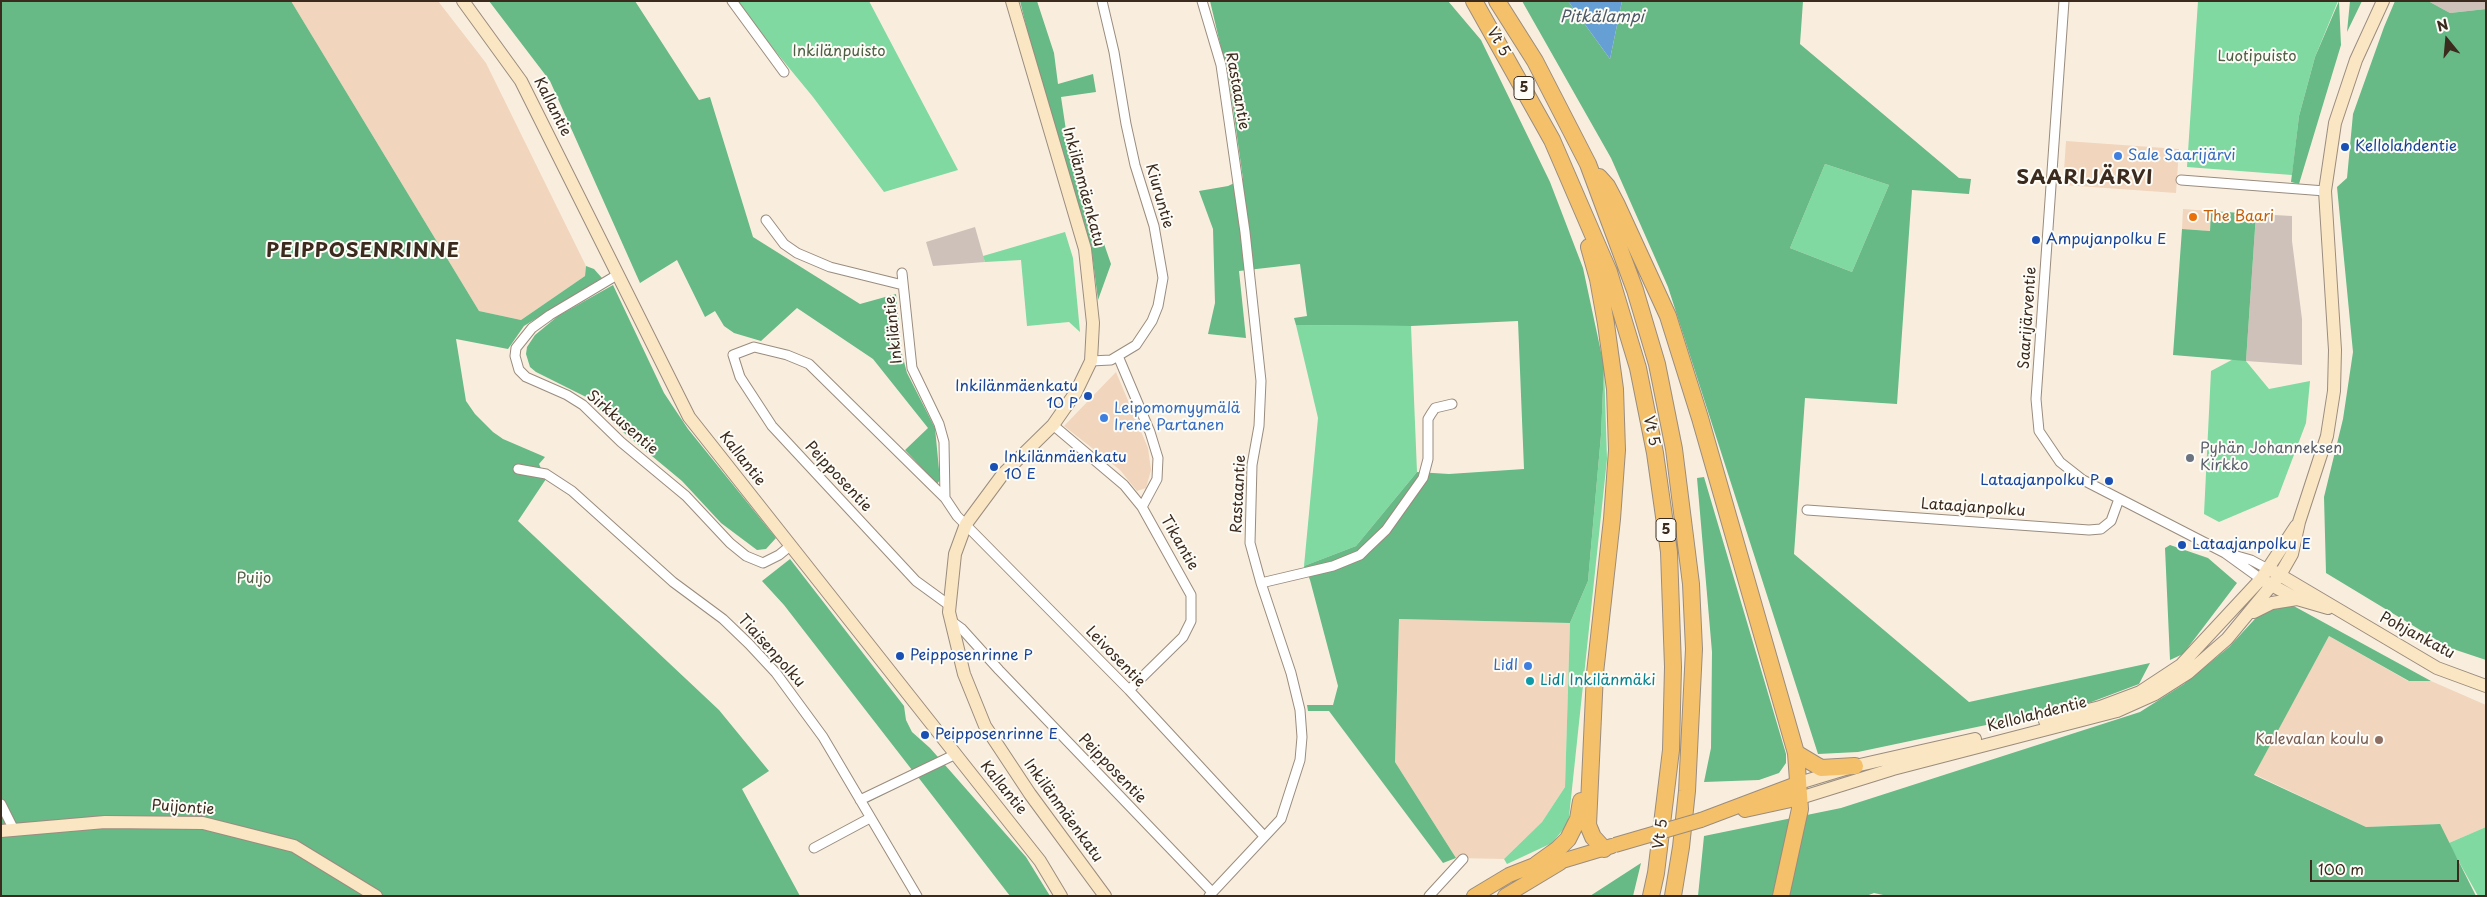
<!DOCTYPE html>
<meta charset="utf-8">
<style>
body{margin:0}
#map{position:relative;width:2487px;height:897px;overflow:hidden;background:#f9eede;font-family:"Playpen Sans",sans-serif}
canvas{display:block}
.frame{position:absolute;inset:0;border:2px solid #3b2a1e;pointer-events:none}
.north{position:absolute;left:2422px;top:15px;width:50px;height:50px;-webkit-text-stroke:4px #fdfcf7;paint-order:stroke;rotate:343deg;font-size:14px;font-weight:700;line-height:20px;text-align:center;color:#3b2a1e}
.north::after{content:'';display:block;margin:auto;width:18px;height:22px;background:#3b2a1e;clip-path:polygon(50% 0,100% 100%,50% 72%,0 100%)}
.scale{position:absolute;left:2310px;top:860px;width:149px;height:22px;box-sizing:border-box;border:2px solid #3b2a1e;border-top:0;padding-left:6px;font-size:15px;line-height:18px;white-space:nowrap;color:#3b2a1e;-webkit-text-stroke:4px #fdfcf7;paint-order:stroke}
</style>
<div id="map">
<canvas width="2487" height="897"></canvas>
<div class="frame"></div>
<div class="north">N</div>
<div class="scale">100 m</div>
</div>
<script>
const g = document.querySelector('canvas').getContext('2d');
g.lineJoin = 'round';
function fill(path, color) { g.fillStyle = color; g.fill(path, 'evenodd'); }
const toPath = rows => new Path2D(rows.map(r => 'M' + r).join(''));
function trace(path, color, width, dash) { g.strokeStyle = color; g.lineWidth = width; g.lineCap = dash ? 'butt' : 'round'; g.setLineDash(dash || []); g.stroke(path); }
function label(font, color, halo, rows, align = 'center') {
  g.font = font + ' "Playpen Sans",sans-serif'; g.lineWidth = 4; g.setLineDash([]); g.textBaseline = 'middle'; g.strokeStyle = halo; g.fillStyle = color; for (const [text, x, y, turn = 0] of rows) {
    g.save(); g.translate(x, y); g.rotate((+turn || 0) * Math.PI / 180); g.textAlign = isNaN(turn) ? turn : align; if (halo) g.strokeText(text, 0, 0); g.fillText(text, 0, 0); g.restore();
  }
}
const built = toPath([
 [291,1,438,1,486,63,586,266,585,276,521,320,479,311],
 [2066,141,2179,149,2176,193,2063,185],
 [2183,209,2211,211,2210,231,2182,229],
 [1116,372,1148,448,1151,470,1146,488,1137,491,1120,470,1064,426],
 [1399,619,1570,623,1565,787,1542,822,1504,859,1456,858,1395,762],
 [2329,636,2408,681,2431,681,2486,705,2486,827,2449,843,2439,824,2366,827,2254,774]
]);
const industrial = toPath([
 [2428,1,2486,1,2486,9,2450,13],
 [2256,214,2292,216,2292,241,2302,319,2302,365,2246,361],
 [975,227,985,262,933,266,926,242]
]);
const green = toPath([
 [734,1,869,1,958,170,884,192,813,97],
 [2198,1,2338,1,2315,57,2299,116,2292,175,2187,167],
 [1825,164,1889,185,1852,272,1790,248],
 [1065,232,1073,258,1080,332,1069,322,1027,326,1021,260,985,262,983,256],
 [1296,325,1411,326,1417,472,1356,546,1304,566,1318,418],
 [2241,355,2269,389,2310,381,2306,423,2278,497,2219,522,2204,514,2211,371],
 [1604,366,1607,459,1569,817,1566,826,1552,843,1507,864,1504,859,1542,822,1565,787,1570,623,1588,581,1601,435],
 [2440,824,2449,843,2486,827,2486,896,2478,896,2453,851,2363,896,2275,896]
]);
const forest = toPath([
 [1,1,291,1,479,311,521,320,585,276,586,266,594,269,602,278,524,326,508,349,456,339,466,401,475,414,493,432,503,439,545,457,539,464,546,479,518,521,719,710,769,771,742,789,800,896,1,896],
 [489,1,635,1,699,100,710,97,753,237,860,304,896,294,902,354,907,373,935,428,940,480,937,484,905,450,928,428,873,359,797,308,761,341,734,333,724,326,715,311,705,317,677,260,640,283,550,81],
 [1020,1,1037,1,1054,53,1058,84,1093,74,1096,92,1061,97,1067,137,1111,264,1098,300,1092,253,1034,58],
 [1210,1,1448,1,1481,40,1550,182,1583,268,1604,366,1601,435,1588,581,1570,623,1399,619,1395,762,1456,858,1443,863,1329,711,1308,711,1307,705,1333,705,1338,686,1310,580,1304,566,1356,546,1417,472,1449,474,1524,469,1518,321,1411,326,1296,325,1294,318,1307,316,1300,264,1239,271,1246,338,1208,334,1215,303,1213,229,1199,191,1228,186,1243,179,1230,86],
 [1522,1,1568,1,1610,59,1622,1,1803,1,1800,44,1959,178,1971,179,1969,194,1912,190,1897,404,1805,398,1794,554,1969,702,2150,663,2139,684,2086,704,1858,752,1818,754,1668,287,1611,158],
 [1825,164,1889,185,1852,272,1790,248],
 [2339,1,2341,45,2299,184,2291,182,2299,116,2315,57],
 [2350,1,2362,1,2347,32],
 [2395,1,2428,1,2450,13,2486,9,2486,660,2450,648,2326,573,2324,497,2343,419,2353,352,2337,187,2347,178,2353,114,2384,27],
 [2211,211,2256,214,2246,361,2173,355,2182,229,2210,231],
 [613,285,664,393,688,429,776,538,766,549,757,550,721,523,682,481,623,432,588,398,536,372,530,367,526,354,527,347,535,335,558,316],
 [1704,477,1786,754,1786,763,1779,773,1759,780,1704,782,1711,748,1712,652,1697,478],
 [2170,545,2208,558,2237,583,2183,654,2170,660,2165,548],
 [790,559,904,706,906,720,912,732,930,748,1026,857,1050,896,1010,896,918,777,867,803,863,795,912,770,784,605,762,581],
 [2290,604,2431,681,2409,681,2329,636,2254,775,2366,827,2440,824,2476,896,1888,896,1874,893,1866,896,1698,896,1704,836,1841,808,2140,712,2184,684,2229,647,2265,608],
 [1641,863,1633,896,1590,896]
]);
const water = toPath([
 [1568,1,1622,1,1610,59]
]);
const street = toPath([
 [732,1,784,72],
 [1202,1,1221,65,1245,232,1261,381,1259,426,1252,465,1250,543,1261,583,1291,673,1300,710,1302,737,1300,760,1281,819,1209,896],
 [2064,1,2036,399,2039,431,2060,462,2083,480,2225,553,2261,579],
 [2181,180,2325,191],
 [766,220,784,244,797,253,830,267,903,285],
 [902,273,912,368,939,424,944,442,945,498],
 [617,275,550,315,532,328,516,348,515,356,519,370,526,377,567,395,583,405,621,442,686,496,730,543,746,556,763,563,779,555,790,546],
 [1118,356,1150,432,1158,458,1157,479,1142,507],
 [1091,361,1111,360,1136,345,1152,321,1158,306,1163,278,1154,226,1135,165,1126,124,1114,52,1102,1],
 [1053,425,1124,485,1142,507,1191,595,1191,621,1183,637,1129,690],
 [518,469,546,474,572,491,673,582,723,619,749,644,776,673,823,737,917,896],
 [1807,510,2089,530,2101,529,2111,521,2119,499],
 [2230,554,2251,560,2268,569],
 [1261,583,1333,566,1360,555,1365,550,1386,530,1423,478,1428,459,1428,419,1431,414,1435,408,1452,404],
 [949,605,916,581,772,426,740,377,733,355,754,347,787,355,809,364,945,498,957,516,1129,690,1264,836],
 [951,621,962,629,999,670,1212,892],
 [860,800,956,754],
 [1,804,14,830],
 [814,848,870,818],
 [1429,896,1463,859]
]);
const secondary = toPath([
 [463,1,521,81,689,417,1017,832,1040,861,1061,896],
 [1012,1,1085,249,1093,323,1091,361,1076,392,1053,425,1003,474,966,524,955,554,949,612,964,674,985,726,1030,794,1105,896],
 [2273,571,2437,668,2486,686],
 [2266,582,2297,599,2328,608],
 [2254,612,2272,603,2297,599],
 [2045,721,2100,707,2140,692,2181,665,2261,579,2296,526],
 [1799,783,1855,766,1975,739],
 [1800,798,1893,769,2117,711,2155,694,2188,673,2227,639,2280,575,2292,554,2299,522,2327,436,2334,391,2335,350,2325,191,2335,123,2356,60,2383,1],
 [1,831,105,822,203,823,294,846,376,896]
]);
const primary = toPath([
 [1745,810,1800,798],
 [1701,820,1799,783],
 [1474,896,1509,875,1537,864,1562,861,1612,846],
 [1505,896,1560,863]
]);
const highway = toPath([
 [1474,1,1552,140,1609,272,1638,368,1655,453,1669,552,1673,667,1671,750,1656,873,1651,896],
 [1497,1,1535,61,1588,164,1635,290,1657,364,1674,449,1691,584,1694,649,1687,791,1681,847,1673,896],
 [1599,177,1607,186,1617,205,1668,316,1700,418,1796,753,1800,809,1781,896],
 [1589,247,1598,279,1606,324,1615,389,1617,450,1612,519,1595,673,1588,825,1593,837,1604,849],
 [1796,753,1821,768,1855,766],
 [1537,864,1558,849,1568,839,1578,819,1581,801]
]);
const primaryBridge = toPath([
 [1615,845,1701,820]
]);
const markers = [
 [2345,147,5,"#1a4fb4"],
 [2118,156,5,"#3f7fe0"],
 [2193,217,5,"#e8710a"],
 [2036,240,5,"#1a4fb4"],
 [1088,396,5,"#1a4fb4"],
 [1104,418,5,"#3f7fe0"],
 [2190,458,5,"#6b7280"],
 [994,467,5,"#1a4fb4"],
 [2109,481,5,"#1a4fb4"],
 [2182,545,5,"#1a4fb4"],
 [900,656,5,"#1a4fb4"],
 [1528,666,5,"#3f7fe0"],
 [1530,681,5,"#0f9aa8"],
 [925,735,5,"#1a4fb4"],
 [2379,740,5,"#8d6e63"]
];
const shields = [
 [1524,88,20],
 [1666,530,20]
];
const shieldNames = [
 ["5",1524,88],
 ["5",1666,530]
];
const streetNames = [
 ["Vt 5",1498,42,60],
 ["Rastaantie",1237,91,80],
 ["Kallantie",552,107,63],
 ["Inkilänmäenkatu",1083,187,75],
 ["Kiuruntie",1159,196,74],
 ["Saarijärventie",2028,318,-86],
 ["Inkiläntie",894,330,-96],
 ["Sirkkusentie",622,423,41],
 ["Vt 5",1651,431,78],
 ["Kallantie",742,459,52],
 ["Peipposentie",838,477,47],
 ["Rastaantie",1239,494,-87],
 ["Lataajanpolku",1973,508,4],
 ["Tikantie",1179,543,60],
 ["Pohjankatu",2417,636,28],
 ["Tiaisenpolku",771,651,48],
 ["Leivosentie",1115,657,46],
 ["Kellolahdentie",2037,715,-14],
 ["Peipposentie",1112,769,46],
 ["Kallantie",1003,788,51],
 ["Puijontie",183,808,4],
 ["Inkilänmäenkatu",1063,811,54],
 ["Vt 5",1661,834,-82]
];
const parkNames = [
 ["Inkilänpuisto",839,52],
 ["Luotipuisto",2257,57],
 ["Puijo",254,579]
];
const transitNames = [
 ["Kellolahdentie",2355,147],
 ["Ampujanpolku E",2046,240],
 ["Inkilänmäenkatu",1078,387,"right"],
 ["10 P",1078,404,"right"],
 ["Inkilänmäenkatu",1004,458],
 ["10 E",1004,475],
 ["Lataajanpolku P",2099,481,"right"],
 ["Lataajanpolku E",2192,545],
 ["Peipposenrinne P",910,656],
 ["Peipposenrinne E",935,735]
];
const shopNames = [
 ["Sale Saarijärvi",2128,156],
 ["Leipomomyymälä",1114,409],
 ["Irene Partanen",1114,426],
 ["Lidl",1518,666,"right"]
];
const foodNames = [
 ["The Baari",2203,217]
];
const worshipNames = [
 ["Pyhän Johanneksen",2200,449],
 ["Kirkko",2200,466]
];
const cultureNames = [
 ["Lidl Inkilänmäki",1540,681]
];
const educationNames = [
 ["Kalevalan koulu",2369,740]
];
const waterNames = [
 ["Pitkälampi",1602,18]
];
const districtNames = [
 ["SAARIJÄRVI",2085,178],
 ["PEIPPOSENRINNE",363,251]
];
fill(built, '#f1d5bd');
fill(industrial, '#cec1ba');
fill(green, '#7fd9a0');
fill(forest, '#67b986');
fill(water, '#659fd4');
trace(street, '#9a8c7e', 11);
trace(secondary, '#9a8c7e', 14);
trace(primary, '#9a8c7e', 16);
trace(highway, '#9a8c7e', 18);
trace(street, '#fff', 9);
trace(secondary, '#fbe6c3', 12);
trace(primary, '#f4c16a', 14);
trace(highway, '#f4c16a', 16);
trace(primaryBridge, '#9a8c7e', 16, []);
trace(primaryBridge, '#f4c16a', 14);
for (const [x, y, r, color] of markers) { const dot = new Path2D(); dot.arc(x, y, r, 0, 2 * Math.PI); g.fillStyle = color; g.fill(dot); trace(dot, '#fdfcf7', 2); }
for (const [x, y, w] of shields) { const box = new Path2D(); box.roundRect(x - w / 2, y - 11.5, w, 23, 4); g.fillStyle = '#fdfcf7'; g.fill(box); trace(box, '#3b2a1e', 1); }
label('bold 14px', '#3b2a1e', null, shieldNames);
label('15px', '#3b2a1e', '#fdfcf7', streetNames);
label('15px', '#4f5f45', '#fdfcf7', parkNames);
label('15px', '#164399', '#fdfcf7', transitNames, 'left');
label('15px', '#366cbe', '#fdfcf7', shopNames, 'left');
label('15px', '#c56008', '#fdfcf7', foodNames, 'left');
label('15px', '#5b616d', '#fdfcf7', worshipNames, 'left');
label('15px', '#0d838f', '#fdfcf7', cultureNames, 'left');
label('15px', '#785e54', '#fdfcf7', educationNames, 'right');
label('italic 16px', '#4c5967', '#fdfcf7', waterNames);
g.letterSpacing = '1px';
label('bold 20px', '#3b2a1e', '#fdfcf7', districtNames);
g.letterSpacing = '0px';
</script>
